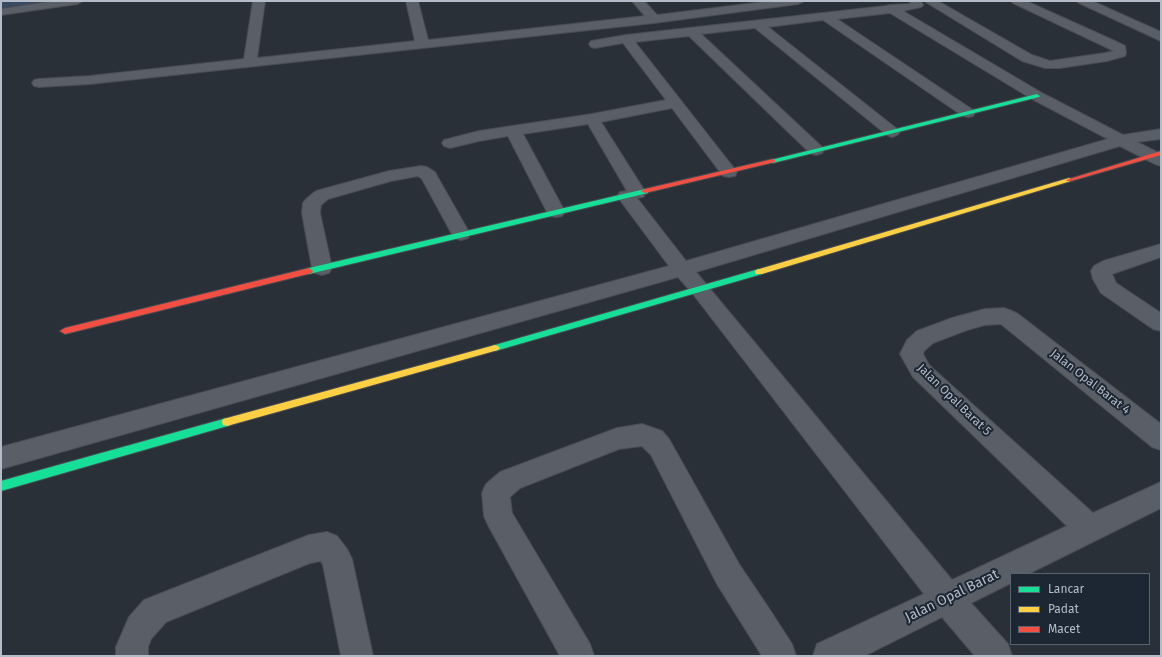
<!DOCTYPE html>
<style>
body{margin:0}
#map{position:relative;width:1162px;height:657px;overflow:hidden;background:#2a3038;font-family:"Fira Sans",sans-serif}
canvas{display:block}
.frame{position:absolute;inset:0;border:2px solid #b4bcc9;pointer-events:none}
.legend{position:absolute;left:1010px;top:573px;width:140px;height:72px;box-sizing:border-box;background:#1d2633;border:1px solid #59626f;margin:0;padding:5px 7px;list-style:none;font-size:12px;color:#b4bcc9}
.legend li{display:flex;align-items:center;gap:8px;height:20px}
.legend b{width:20px;border:1px solid #59626f}
</style>
<div id="map">
<canvas width="1162" height="657"></canvas>
<div class="frame"></div>
<ul class="legend">
<li><b style="height:5px;background:#16e098"></b>Lancar</li>
<li><b style="height:5px;background:#ffcf43"></b>Padat</li>
<li><b style="height:5px;background:#f24e42"></b>Macet</li>
</ul>
</div>
<script>
const g = document.querySelector('canvas').getContext('2d');
g.lineJoin = 'round';
function fill(path, color) { g.fillStyle = color; g.fill(path, 'evenodd'); }
const toPath = rows => new Path2D(rows.map(r => 'M' + r).join(''));
function trace(path, color, width, dash) { g.strokeStyle = color; g.lineWidth = width; g.lineCap = dash ? 'butt' : 'round'; g.setLineDash(dash || []); g.stroke(path); }
function label(font, color, halo, rows, align = 'center') {
  g.font = font + ' "Fira Sans",sans-serif'; g.lineWidth = 4; g.setLineDash([]); g.textBaseline = 'middle'; g.strokeStyle = halo; g.fillStyle = color; for (const [text, x, y, turn = 0] of rows) {
    g.save(); g.translate(x, y); g.rotate((+turn || 0) * Math.PI / 180); g.textAlign = isNaN(turn) ? turn : align; if (halo) g.strokeText(text, 0, 0); g.fillText(text, 0, 0); g.restore();
  }
}
const water = toPath([
 [1,1,77,1,1,12]
]);
const street = toPath([
 [54,1,83,1,77,4,1,15,1,9,54,1],
 [253,1,265,1,257,58,415,41,406,1,418,1,428,40,645,16,632,1,644,1,657,15,771,1,804,1,798,4,654,23,90,84,39,87,34,86,32,83,34,80,39,79,90,76,244,59,253,1],
 [909,1,921,1,923,5,921,7,903,11,1042,93,1123,135,1161,129,1161,139,1137,142,1161,154,1161,166,1155,164,1120,146,696,272,952,580,1067,526,913,377,900,354,907,340,917,331,952,318,985,309,1004,308,1012,311,1018,314,1161,424,1161,450,1152,447,1001,324,985,325,967,330,933,343,924,351,923,354,929,365,1093,513,1161,482,1161,508,1028,574,1011,574,1011,583,971,603,1008,644,1012,656,975,656,942,617,864,656,813,656,817,644,924,594,693,294,678,277,1,469,1,447,669,266,617,196,620,192,627,191,588,124,523,134,565,212,562,216,556,217,550,216,547,212,508,136,479,141,450,148,444,146,442,143,444,140,479,131,592,114,666,100,623,43,595,48,591,47,589,44,591,41,626,35,885,6,890,5,909,4,911,3,909,1],
 [890,13,1032,99,1108,139,686,261,637,198,643,197,646,193,601,122,672,108,723,176,729,177,735,176,737,172,635,42,689,36,810,153,816,155,822,153,824,150,822,147,701,34,755,28,887,135,892,137,897,135,900,132,897,129,768,27,823,20,963,116,968,117,973,116,975,113,973,110,837,19,890,13],
 [924,1,938,1,1032,55,1050,61,1105,53,1114,51,1013,3,1011,1,1026,1,1115,41,1125,46,1126,53,1125,56,1107,61,1060,68,1045,68,1022,61,924,1],
 [1077,1,1092,1,1161,32,1161,41,1079,3,1077,1],
 [421,166,427,167,435,172,437,176,470,234,468,238,461,240,454,238,422,179,418,176,391,181,328,199,321,205,320,213,332,268,329,273,322,275,315,273,312,268,302,213,303,203,306,199,316,191,389,171,421,166],
 [1161,244,1161,257,1112,274,1116,283,1161,313,1161,331,1153,329,1101,293,1093,279,1091,271,1094,266,1103,261,1161,244],
 [642,424,662,431,669,439,739,564,768,607,792,644,796,656,762,656,717,584,651,455,642,446,619,449,520,488,510,497,512,513,590,644,594,656,560,656,488,525,484,516,482,493,486,484,500,472,617,428,642,424],
 [327,532,337,536,347,549,352,559,373,656,341,656,323,565,321,561,310,563,166,622,151,639,148,647,148,656,116,656,116,647,129,617,144,600,309,535,327,532]
]);
const fast = toPath([
 [1037,94,1040,96,1039,97,773,163,770,161,771,160,1037,94],
 [645,189,648,189,648,193,309,274,305,271,309,268,645,189],
 [759,269,763,272,762,274,495,351,492,350,490,348,492,346,495,345,759,269],
 [227,418,231,419,232,422,231,425,1,491,1,481,227,418]
]);
const slow = toPath([
 [1069,178,1071,179,1071,181,762,274,756,274,755,272,756,270,1069,178],
 [495,345,498,346,500,348,498,350,227,426,223,425,222,422,223,419,227,418,495,345]
]);
const jam = toPath([
 [1161,151,1161,155,1071,181,1067,181,1066,180,1161,151],
 [773,159,775,160,775,162,645,193,641,191,645,189,773,159],
 [309,268,313,271,312,273,65,334,60,331,65,328,309,268]
]);
const streetNames = [
 ["Jalan Opal Barat 4",1090,382,38],
 ["Jalan Opal Barat 5",954,400,44]
];
const nearStreetnames = [
 ["Jalan Opal Barat",952,596,-26]
];
fill(water, '#384963');
trace(street, '#484c53', 2);
trace(fast, '#484c53', 2);
trace(slow, '#484c53', 2);
trace(jam, '#484c53', 2);
fill(street, '#5a5e66');
fill(fast, '#16e098');
fill(slow, '#ffcf43');
fill(jam, '#f24e42');
label('12px', '#b4bcc9', '#1d2633', streetNames);
label('14px', '#b4bcc9', '#1d2633', nearStreetnames);
</script>
